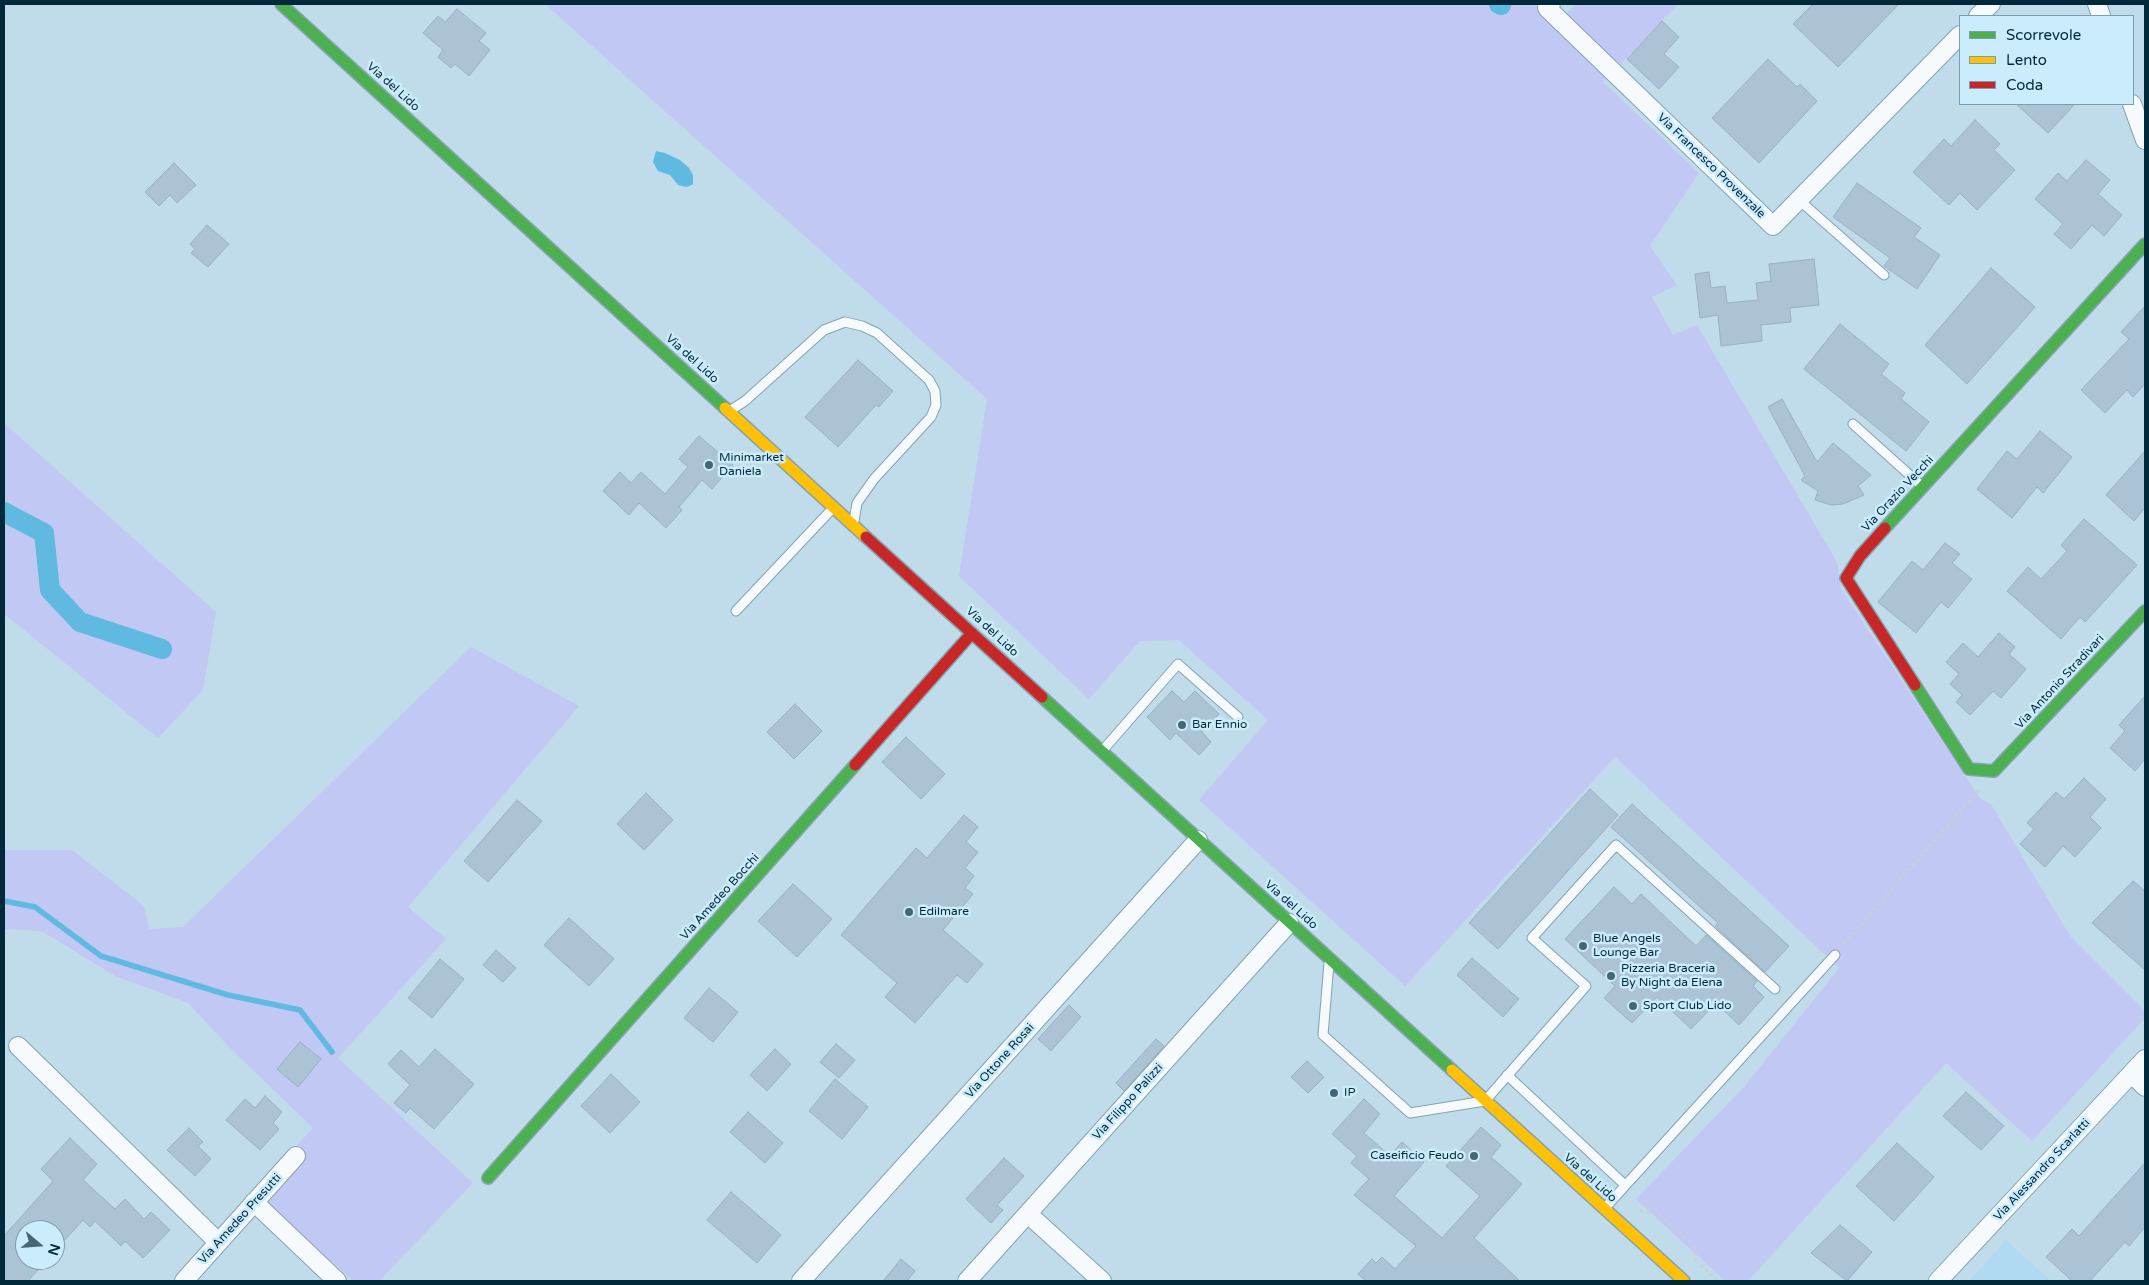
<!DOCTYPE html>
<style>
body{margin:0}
#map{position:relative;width:2149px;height:1285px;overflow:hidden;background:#c0dbea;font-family:"Varela Round",sans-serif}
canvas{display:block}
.frame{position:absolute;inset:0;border:5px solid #012939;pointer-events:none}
.legend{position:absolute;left:1959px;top:15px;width:175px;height:90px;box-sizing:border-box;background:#cbecfd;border:1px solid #7a9eaf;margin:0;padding:6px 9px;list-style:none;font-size:15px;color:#012939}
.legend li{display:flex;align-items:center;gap:10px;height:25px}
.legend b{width:25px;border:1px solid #7a9eaf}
.north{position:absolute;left:15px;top:1220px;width:50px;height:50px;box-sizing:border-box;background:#cbecfd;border:1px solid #7a9eaf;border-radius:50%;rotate:108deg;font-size:14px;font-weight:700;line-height:20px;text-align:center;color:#012939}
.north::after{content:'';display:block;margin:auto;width:18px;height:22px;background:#446777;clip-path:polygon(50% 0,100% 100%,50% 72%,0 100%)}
</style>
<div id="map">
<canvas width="2149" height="1285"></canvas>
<div class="frame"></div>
<ul class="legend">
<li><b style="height:6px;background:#4caf50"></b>Scorrevole</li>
<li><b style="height:6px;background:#ffc107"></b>Lento</li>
<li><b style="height:6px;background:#c62828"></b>Coda</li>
</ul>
<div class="north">N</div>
</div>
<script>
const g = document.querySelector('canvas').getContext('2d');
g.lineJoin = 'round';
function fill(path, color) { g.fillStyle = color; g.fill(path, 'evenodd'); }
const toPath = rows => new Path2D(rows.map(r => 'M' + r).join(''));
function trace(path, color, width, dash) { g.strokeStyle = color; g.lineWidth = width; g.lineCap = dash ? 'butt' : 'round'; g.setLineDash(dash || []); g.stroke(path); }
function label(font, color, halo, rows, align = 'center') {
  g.font = font + ' "Varela Round",sans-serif'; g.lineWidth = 5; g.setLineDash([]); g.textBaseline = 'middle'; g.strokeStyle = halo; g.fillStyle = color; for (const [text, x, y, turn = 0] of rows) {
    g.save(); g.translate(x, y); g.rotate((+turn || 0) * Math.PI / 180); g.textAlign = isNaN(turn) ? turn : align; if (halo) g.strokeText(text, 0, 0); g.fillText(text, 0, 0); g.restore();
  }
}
const built = toPath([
 [2006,1240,2051,1281,1969,1281]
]);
const green = toPath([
 [545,4,1555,4,1566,14,1576,4,1678,4,1603,82,1699,173,1650,246,1677,285,1652,297,1673,335,1697,325,1837,562,1841,589,1979,797,1992,806,2070,936,2145,1011,2145,1018,2032,1141,1946,1063,1748,1281,1725,1281,1636,1199,1743,1088,1839,968,1615,757,1405,986,1199,800,1268,720,1179,640,1140,641,1089,699,959,576,987,399],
 [4,423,216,612,203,690,158,738,4,614],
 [471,647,579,706,408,907,446,939,338,1058,473,1183,379,1281,353,1281,255,1191,313,1128,229,1047,188,1003,115,976,42,931,4,929,4,850,72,850,144,906,149,929,183,927]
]);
const water = toPath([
 [656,151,665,153,680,160,689,168,693,175,693,184,687,187,678,185,670,175,658,171,653,162]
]);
const stream = toPath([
 [4,901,35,907,101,956,228,995,300,1010,332,1052]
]);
const canal = toPath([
 [1499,4,1501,5],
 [4,512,44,533,50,590,80,622,162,649]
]);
const building = toPath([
 [1813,4,1899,4,1838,67,1793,24,1813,4],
 [457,9,486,33,479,41,490,50,469,76,455,64,451,68,438,57,443,50,423,33,438,16,445,22,457,9],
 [1662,21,1679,37,1664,54,1679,67,1659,89,1627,59,1662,21],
 [1768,59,1797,87,1800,84,1817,101,1759,163,1712,118,1768,59],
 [2016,104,2075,104,2048,133,2016,104],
 [1975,120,2000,144,1994,150,2015,170,1977,210,1960,193,1949,205,1913,172,1944,139,1951,146,1975,120],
 [2086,160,2110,180,2098,194,2122,215,2104,236,2092,225,2071,249,2054,234,2063,224,2035,199,2058,173,2067,181,2086,160],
 [174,163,196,185,177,203,170,195,159,206,145,192,174,163],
 [1857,183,1921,228,1914,237,1940,255,1917,289,1884,266,1890,258,1833,217,1857,183],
 [207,225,229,244,208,267,191,253,195,249,190,244,207,225],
 [1814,259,1819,305,1790,308,1791,322,1761,325,1762,341,1721,346,1718,315,1700,318,1695,274,1709,272,1711,288,1725,286,1727,303,1758,300,1756,283,1771,281,1769,264,1814,259],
 [1991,268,2035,307,1967,384,1925,345,1991,268],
 [2145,306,2145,384,2133,397,2127,390,2105,413,2081,390,2129,339,2121,332,2145,306],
 [1840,324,1889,364,1881,374,1905,393,1901,399,1929,422,1906,451,1804,369,1840,324],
 [858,360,893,391,879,407,876,405,838,447,805,417,858,360],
 [1782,399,1817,462,1833,443,1871,475,1858,486,1864,495,1843,504,1831,505,1815,500,1818,491,1801,480,1805,476,1768,407,1782,399],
 [2040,431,2072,457,2043,493,2037,487,2012,518,1977,489,2007,451,2017,459,2040,431],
 [699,436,733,465,712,489,702,480,679,507,682,510,666,528,639,503,629,515,603,491,620,472,631,483,641,472,665,494,688,467,679,459,699,436],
 [2145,451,2145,508,2134,521,2106,495,2145,451],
 [2084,519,2137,565,2085,622,2080,617,2061,639,2007,591,2028,567,2041,579,2067,551,2061,545,2084,519],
 [1945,543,1960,554,1952,563,1972,579,1948,608,1941,602,1916,633,1878,602,1912,561,1923,570,1945,543],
 [1999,633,2015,647,2009,654,2026,669,2001,698,1993,691,1970,715,1956,702,1962,695,1950,684,1959,674,1946,662,1963,643,1978,657,1999,633],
 [1172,691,1184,702,1195,691,1219,714,1202,732,1211,742,1199,755,1176,733,1170,740,1147,717,1172,691],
 [2145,696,2145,759,2135,771,2110,748,2125,731,2119,725,2145,696],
 [795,704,822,731,794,759,767,732,795,704],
 [906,737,945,774,921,799,882,762,906,737],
 [2084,778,2106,799,2090,817,2101,828,2075,857,2063,846,2045,867,2020,844,2034,829,2027,823,2056,792,2064,799,2084,778],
 [1590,789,1618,815,1498,949,1469,923,1590,789],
 [646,793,673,820,644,850,617,824,646,793],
 [517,800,542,821,488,882,464,861,517,800],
 [1632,804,1789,946,1765,972,1715,926,1718,923,1611,827,1632,804],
 [964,815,978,827,966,842,978,852,965,868,974,876,965,888,973,894,943,930,983,964,967,983,957,975,915,1023,885,997,897,983,841,935,916,848,927,858,964,815],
 [2133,881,2145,891,2145,970,2092,923,2133,881],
 [793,884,832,919,797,957,758,921,793,884],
 [1614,887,1632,904,1641,894,1696,946,1706,935,1757,981,1753,986,1764,997,1739,1025,1716,1003,1691,1029,1657,997,1632,1023,1604,998,1615,986,1565,939,1614,887],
 [569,918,614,959,589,986,544,945,569,918],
 [496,950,516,968,503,982,483,965,496,950],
 [1472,958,1519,999,1503,1017,1457,975,1472,958],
 [440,959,464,979,432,1018,408,998,440,959],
 [709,988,738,1012,713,1042,684,1018,709,988],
 [1069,1005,1081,1017,1051,1051,1038,1039,1069,1005],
 [1156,1039,1164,1046,1124,1091,1116,1083,1156,1039],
 [300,1042,321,1059,298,1087,277,1069,300,1042],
 [836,1044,855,1060,839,1078,820,1062,836,1044],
 [435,1049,474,1084,434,1129,410,1108,406,1113,394,1103,410,1085,388,1064,401,1050,419,1067,435,1049],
 [775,1049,791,1064,767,1091,750,1075,775,1049],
 [1307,1061,1324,1077,1308,1093,1291,1077,1307,1061],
 [611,1074,640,1102,610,1133,581,1106,611,1074],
 [835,1079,868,1107,842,1139,809,1111,835,1079],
 [1966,1092,2004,1126,1981,1150,1943,1116,1966,1092],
 [265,1096,282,1112,273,1123,279,1129,260,1150,226,1120,245,1099,255,1108,265,1096],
 [1364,1099,1380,1114,1364,1133,1390,1156,1402,1142,1424,1162,1394,1196,1442,1238,1480,1196,1446,1166,1481,1127,1501,1145,1491,1157,1522,1184,1474,1238,1520,1281,1366,1281,1358,1274,1372,1259,1376,1263,1382,1257,1395,1269,1416,1246,1354,1195,1369,1179,1351,1163,1357,1156,1332,1134,1364,1099],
 [748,1112,783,1143,765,1163,730,1132,748,1112],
 [189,1128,203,1142,198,1146,211,1159,195,1176,167,1150,189,1128],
 [70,1138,97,1164,83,1180,115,1209,125,1199,144,1219,151,1212,170,1230,143,1258,125,1241,121,1246,95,1221,90,1227,83,1220,55,1251,55,1230,25,1230,25,1260,47,1260,28,1281,4,1281,4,1236,53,1181,41,1169,70,1138],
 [1897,1143,1934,1177,1894,1221,1856,1186,1897,1143],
 [1004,1158,1024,1176,997,1205,1003,1210,991,1223,966,1199,1004,1158],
 [2145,1163,2145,1227,2129,1246,2125,1242,2090,1281,2072,1281,2046,1257,2072,1229,2079,1236,2145,1163],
 [731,1192,781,1235,757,1263,707,1220,731,1192],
 [1840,1225,1872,1252,1847,1281,1811,1253,1840,1225],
 [901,1259,915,1271,907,1281,883,1281,901,1259]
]);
const path = toPath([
 [1844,944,1978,791],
 [1640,1211,1661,1216,1689,1241,1694,1248,1696,1261],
 [1701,1265,1718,1281]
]);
const lane = toPath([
 [1799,200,1884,275],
 [731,410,745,401,824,330,845,322,862,326,877,333,929,380,935,391,936,405,931,417,874,479,857,503,854,521],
 [1853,424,1923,487],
 [736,611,833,508],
 [1103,750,1178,664,1238,717],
 [1329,963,1323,1035,1410,1113,1485,1101,1586,986,1532,938,1616,845,1775,989],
 [1507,1075,1625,1185],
 [1604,1209,1835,955]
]);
const street = toPath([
 [1551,4,1547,8,1773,226,1960,35],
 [2097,4,2101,16],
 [1978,16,1991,4],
 [2132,104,2145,140],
 [18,1046,218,1242],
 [2132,1074,2145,1087],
 [254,1202,337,1281],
 [1028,1214,1102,1281],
 [184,1281,296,1156],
 [801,1281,1198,840],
 [967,1281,1289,923],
 [1938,1281,2145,1059]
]);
const fast = toPath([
 [281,4,725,408],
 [1885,528,2145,244],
 [1915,685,1969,769,1994,771,2145,611],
 [1042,697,1452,1070],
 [488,1178,855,765]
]);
const slow = toPath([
 [725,408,866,537],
 [1452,1070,1684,1281]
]);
const jam = toPath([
 [1885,528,1860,556,1846,578,1915,685],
 [866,537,1042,697],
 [855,765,972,633]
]);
const markers = [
 [709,465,5,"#446777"],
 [1182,725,5,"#446777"],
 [909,912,5,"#446777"],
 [1583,946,5,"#446777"],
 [1611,976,5,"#446777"],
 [1633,1006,5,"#446777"],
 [1334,1093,5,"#446777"],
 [1474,1156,5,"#446777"]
];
const streetNames = [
 ["Via del Lido",393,87,42],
 ["Via Francesco Provenzale",1711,166,44],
 ["Via del Lido",692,359,42],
 ["Via Orazio Vecchi",1898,494,-47],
 ["Via del Lido",992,632,43],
 ["Via Antonio Stradivari",2060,682,-47],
 ["Via Amedeo Bocchi",720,897,-48],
 ["Via del Lido",1291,905,42],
 ["Via Ottone Rosai",1000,1061,-48],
 ["Via Filippo Palizzi",1128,1102,-48],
 ["Via Alessandro Scarlatti",2042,1170,-47],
 ["Via del Lido",1590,1178,42],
 ["Via Amedeo Presutti",240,1219,-48]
];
const poiNames = [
 ["Minimarket",719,458],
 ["Daniela",719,472],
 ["Bar Ennio",1192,725],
 ["Edilmare",919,912],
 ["Blue Angels",1593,939],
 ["Lounge Bar",1593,953],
 ["Pizzeria Braceria",1621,969],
 ["By Night da Elena",1621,983],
 ["Sport Club Lido",1643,1006],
 ["IP",1344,1093],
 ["Caseificio Feudo",1464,1156,"right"]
];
fill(built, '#b0daf1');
fill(green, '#c1c8f3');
fill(water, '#5fb9e0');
trace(stream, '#5fb9e0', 5.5);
trace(canal, '#5fb9e0', 20);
fill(building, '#acc3d5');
trace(building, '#9ab0c2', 1);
trace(lane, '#85a3b1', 11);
trace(street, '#85a3b1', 20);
trace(fast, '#85a3b1', 14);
trace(slow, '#85a3b1', 14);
trace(jam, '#85a3b1', 14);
trace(path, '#c8d1d6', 3, [2.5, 4]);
trace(lane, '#f6fafc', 9);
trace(street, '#f6fafc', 18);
trace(fast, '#4caf50', 11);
trace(slow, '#ffc107', 11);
trace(jam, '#c62828', 11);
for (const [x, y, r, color] of markers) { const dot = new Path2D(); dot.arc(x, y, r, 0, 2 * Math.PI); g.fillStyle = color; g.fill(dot); trace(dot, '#cbecfd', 2); }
label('12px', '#012939', '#cbecfd', streetNames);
label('12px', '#012939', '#cbecfd', poiNames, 'left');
</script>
